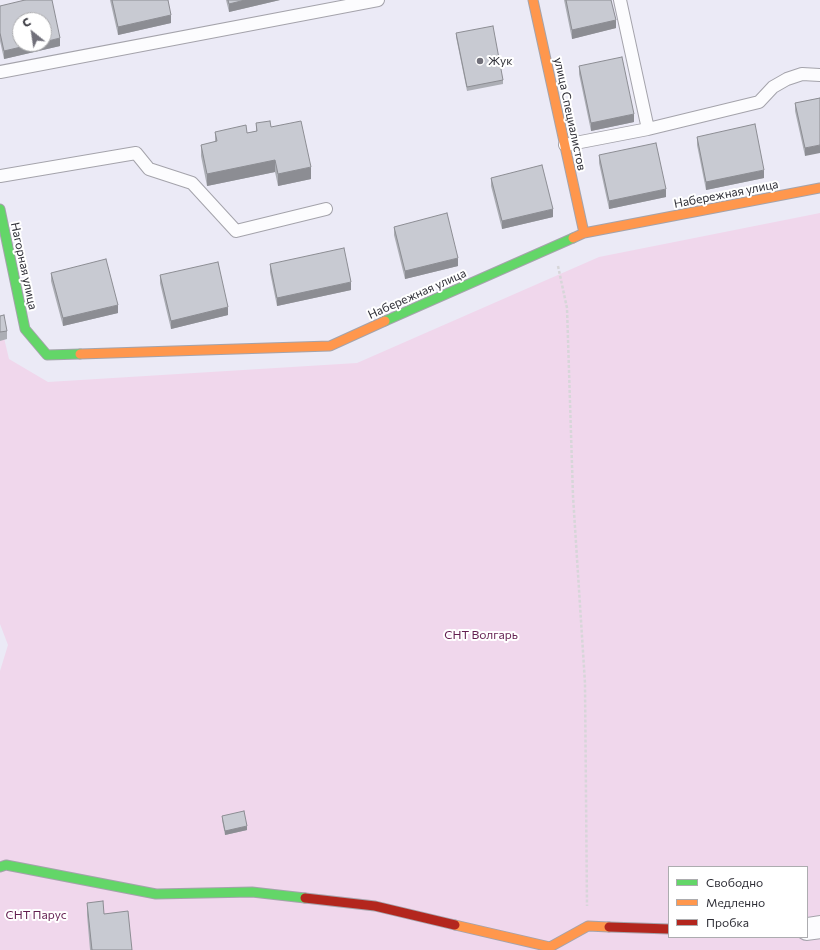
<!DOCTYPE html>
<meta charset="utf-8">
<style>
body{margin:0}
#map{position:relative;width:820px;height:950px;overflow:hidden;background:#ebeaf6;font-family:Commissioner,sans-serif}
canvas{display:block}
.legend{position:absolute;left:668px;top:866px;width:140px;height:72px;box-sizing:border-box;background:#fff;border:1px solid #acacaf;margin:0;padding:5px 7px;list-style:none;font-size:12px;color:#2f2f37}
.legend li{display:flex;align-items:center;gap:8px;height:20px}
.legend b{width:20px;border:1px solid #acacaf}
.north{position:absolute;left:12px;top:12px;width:40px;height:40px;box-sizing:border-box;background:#fff;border:1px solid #acacaf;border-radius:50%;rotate:330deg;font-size:11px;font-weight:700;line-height:16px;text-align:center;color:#2f2f37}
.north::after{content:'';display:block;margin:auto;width:14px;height:18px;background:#71707a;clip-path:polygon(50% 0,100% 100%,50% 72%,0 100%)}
</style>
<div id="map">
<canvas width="820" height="950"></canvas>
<ul class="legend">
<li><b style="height:5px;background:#63d668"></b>Свободно</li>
<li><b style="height:5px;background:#ff974d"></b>Медленно</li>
<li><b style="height:5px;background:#b3261e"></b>Пробка</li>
</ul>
<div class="north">С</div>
</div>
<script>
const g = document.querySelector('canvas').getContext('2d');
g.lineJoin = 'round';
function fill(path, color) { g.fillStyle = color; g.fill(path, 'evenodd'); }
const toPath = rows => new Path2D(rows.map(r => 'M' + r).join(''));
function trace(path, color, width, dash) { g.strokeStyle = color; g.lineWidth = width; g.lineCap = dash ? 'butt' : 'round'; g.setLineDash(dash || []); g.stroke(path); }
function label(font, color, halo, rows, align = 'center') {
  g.font = font + ' Commissioner,sans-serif'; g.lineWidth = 4; g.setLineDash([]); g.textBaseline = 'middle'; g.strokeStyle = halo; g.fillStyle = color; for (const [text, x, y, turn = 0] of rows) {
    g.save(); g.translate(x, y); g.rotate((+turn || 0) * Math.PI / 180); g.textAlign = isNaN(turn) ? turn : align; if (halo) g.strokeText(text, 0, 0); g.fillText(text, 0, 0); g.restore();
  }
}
const green = toPath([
 [820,213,820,950,0,950,0,671,8,645,0,624,0,321,9,359,48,382,357,363,599,257],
 [669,867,807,867,807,937,669,937]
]);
const path = toPath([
 [558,266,567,308,573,496,585,683,587,906]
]);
const lane = toPath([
 [620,0,648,129],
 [0,72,378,0],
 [565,145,648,129,759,102,773,87,787,79,802,74,820,75],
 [0,176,136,153,149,169,192,183,236,231,326,209]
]);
const street = toPath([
 [807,929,820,927]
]);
const fast = toPath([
 [0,209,25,329,47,355,80,354],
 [385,321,573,238],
 [0,867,6,865,156,894,252,892,305,898]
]);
const slow = toPath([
 [533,0,584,233],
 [573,238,584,233,820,188],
 [80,354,330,346,385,321],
 [455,925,550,947,588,926,609,927]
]);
const jam = toPath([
 [305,898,375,906,455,925],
 [609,927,669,929]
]);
const wall = toPath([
 [110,0,168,0,171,23,118,35],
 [226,0,280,0,229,12],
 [564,0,611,0,616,28,572,39],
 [0,6,60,46,4,59,0,41],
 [456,33,503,80,503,84,467,91,456,37],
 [579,66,634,122,591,131,579,74],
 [820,98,805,156,795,111,795,103],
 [256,123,271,127,311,179,278,186,275,172,207,186,201,156,201,145,215,142,215,132,247,133,256,131],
 [697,137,764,178,706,190,697,145],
 [599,155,666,197,609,209,599,163],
 [491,178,553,217,502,229,491,186],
 [394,227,458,266,405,279,394,235],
 [270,264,351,290,277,306,270,272],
 [51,273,118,313,63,326,51,281],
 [160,275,228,315,171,329,160,283],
 [0,316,7,331,7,339,0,341],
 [222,816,247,830,225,835,222,820],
 [87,903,104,914,132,950,90,950,87,915]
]);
const shadedWall = toPath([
 [245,0,280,0,229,12,229,4],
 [171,15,171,23,118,35,118,27],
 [616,20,616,28,572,39,572,30],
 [60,38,60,46,4,59,4,51,34,44,44,44,44,42],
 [634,114,634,122,591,131,591,123],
 [820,145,820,153,805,156,805,148],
 [275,160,275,172,207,186,207,174],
 [311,167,311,179,278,186,278,174],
 [764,170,764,178,706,190,706,182],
 [666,189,666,197,609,209,609,201],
 [553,209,553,217,502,229,502,221],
 [458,258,458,266,405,279,405,271],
 [351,282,351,290,277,306,277,298],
 [118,305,118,313,63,326,63,318],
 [228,307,228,315,171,329,171,321],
 [247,826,247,830,225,835,225,831]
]);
const building = toPath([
 [25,0,52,0,60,38,44,42,44,20,20,20,20,44,34,44,4,51,0,33,0,6,25,0],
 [112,0,168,0,171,15,118,27,112,0],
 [228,0,245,0,229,4,228,0],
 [566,0,611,0,616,20,572,30,566,0],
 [493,26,503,80,467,87,456,33,493,26],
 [622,57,634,114,591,123,579,66,622,57],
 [820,98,820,145,805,148,795,103,820,98],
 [270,121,271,127,301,121,311,167,278,174,275,160,207,174,201,145,217,141,215,132,246,125,247,133,257,131,256,123,270,121],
 [755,124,764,170,706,182,697,137,755,124],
 [656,143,666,189,609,201,599,155,656,143],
 [542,165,553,209,502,221,491,178,542,165],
 [447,213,458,258,405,271,394,227,447,213],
 [344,248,351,282,277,298,270,264,344,248],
 [106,259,118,305,63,318,51,273,106,259],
 [218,262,228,307,171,321,160,275,218,262],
 [4,315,7,331,0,332,0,316,4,315],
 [244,811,247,826,225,831,222,816,244,811],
 [103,901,104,914,128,911,132,950,92,950,87,903,103,901]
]);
const markers = [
 [480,61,4,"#71707a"]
];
const poiNames = [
 ["Жук",488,61]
];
const streetNames = [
 ["улица Специалистов",570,114,78],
 ["Набережная улица",726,194,-11],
 ["Нагорная улица",24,266,78],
 ["Набережная улица",417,294,-24]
];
const parkNames = [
 ["СНТ Волгарь",481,635],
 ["СНТ Парус",36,915]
];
fill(green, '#f0d7ec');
trace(lane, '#a4a3ab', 14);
trace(street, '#a4a3ab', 24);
trace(fast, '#a4a3ab', 11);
trace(slow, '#a4a3ab', 11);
trace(jam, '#a4a3ab', 11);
trace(path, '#d7d6d9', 2.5, [3, 2]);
trace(lane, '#fcfcfe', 12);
trace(street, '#fcfcfe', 22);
trace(fast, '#63d668', 9);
trace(slow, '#ff974d', 9);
trace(jam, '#b3261e', 9);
fill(wall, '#acaeb5');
fill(shadedWall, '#8c8d93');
fill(building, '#c8cad2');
trace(building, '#8c8d93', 1);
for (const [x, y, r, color] of markers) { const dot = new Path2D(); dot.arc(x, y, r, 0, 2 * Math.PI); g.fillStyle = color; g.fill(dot); trace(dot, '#fff', 1.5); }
label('12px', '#2f2f37', '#fff', poiNames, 'left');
label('12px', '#2f2f37', '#fff', streetNames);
label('12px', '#631f50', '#fff', parkNames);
</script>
